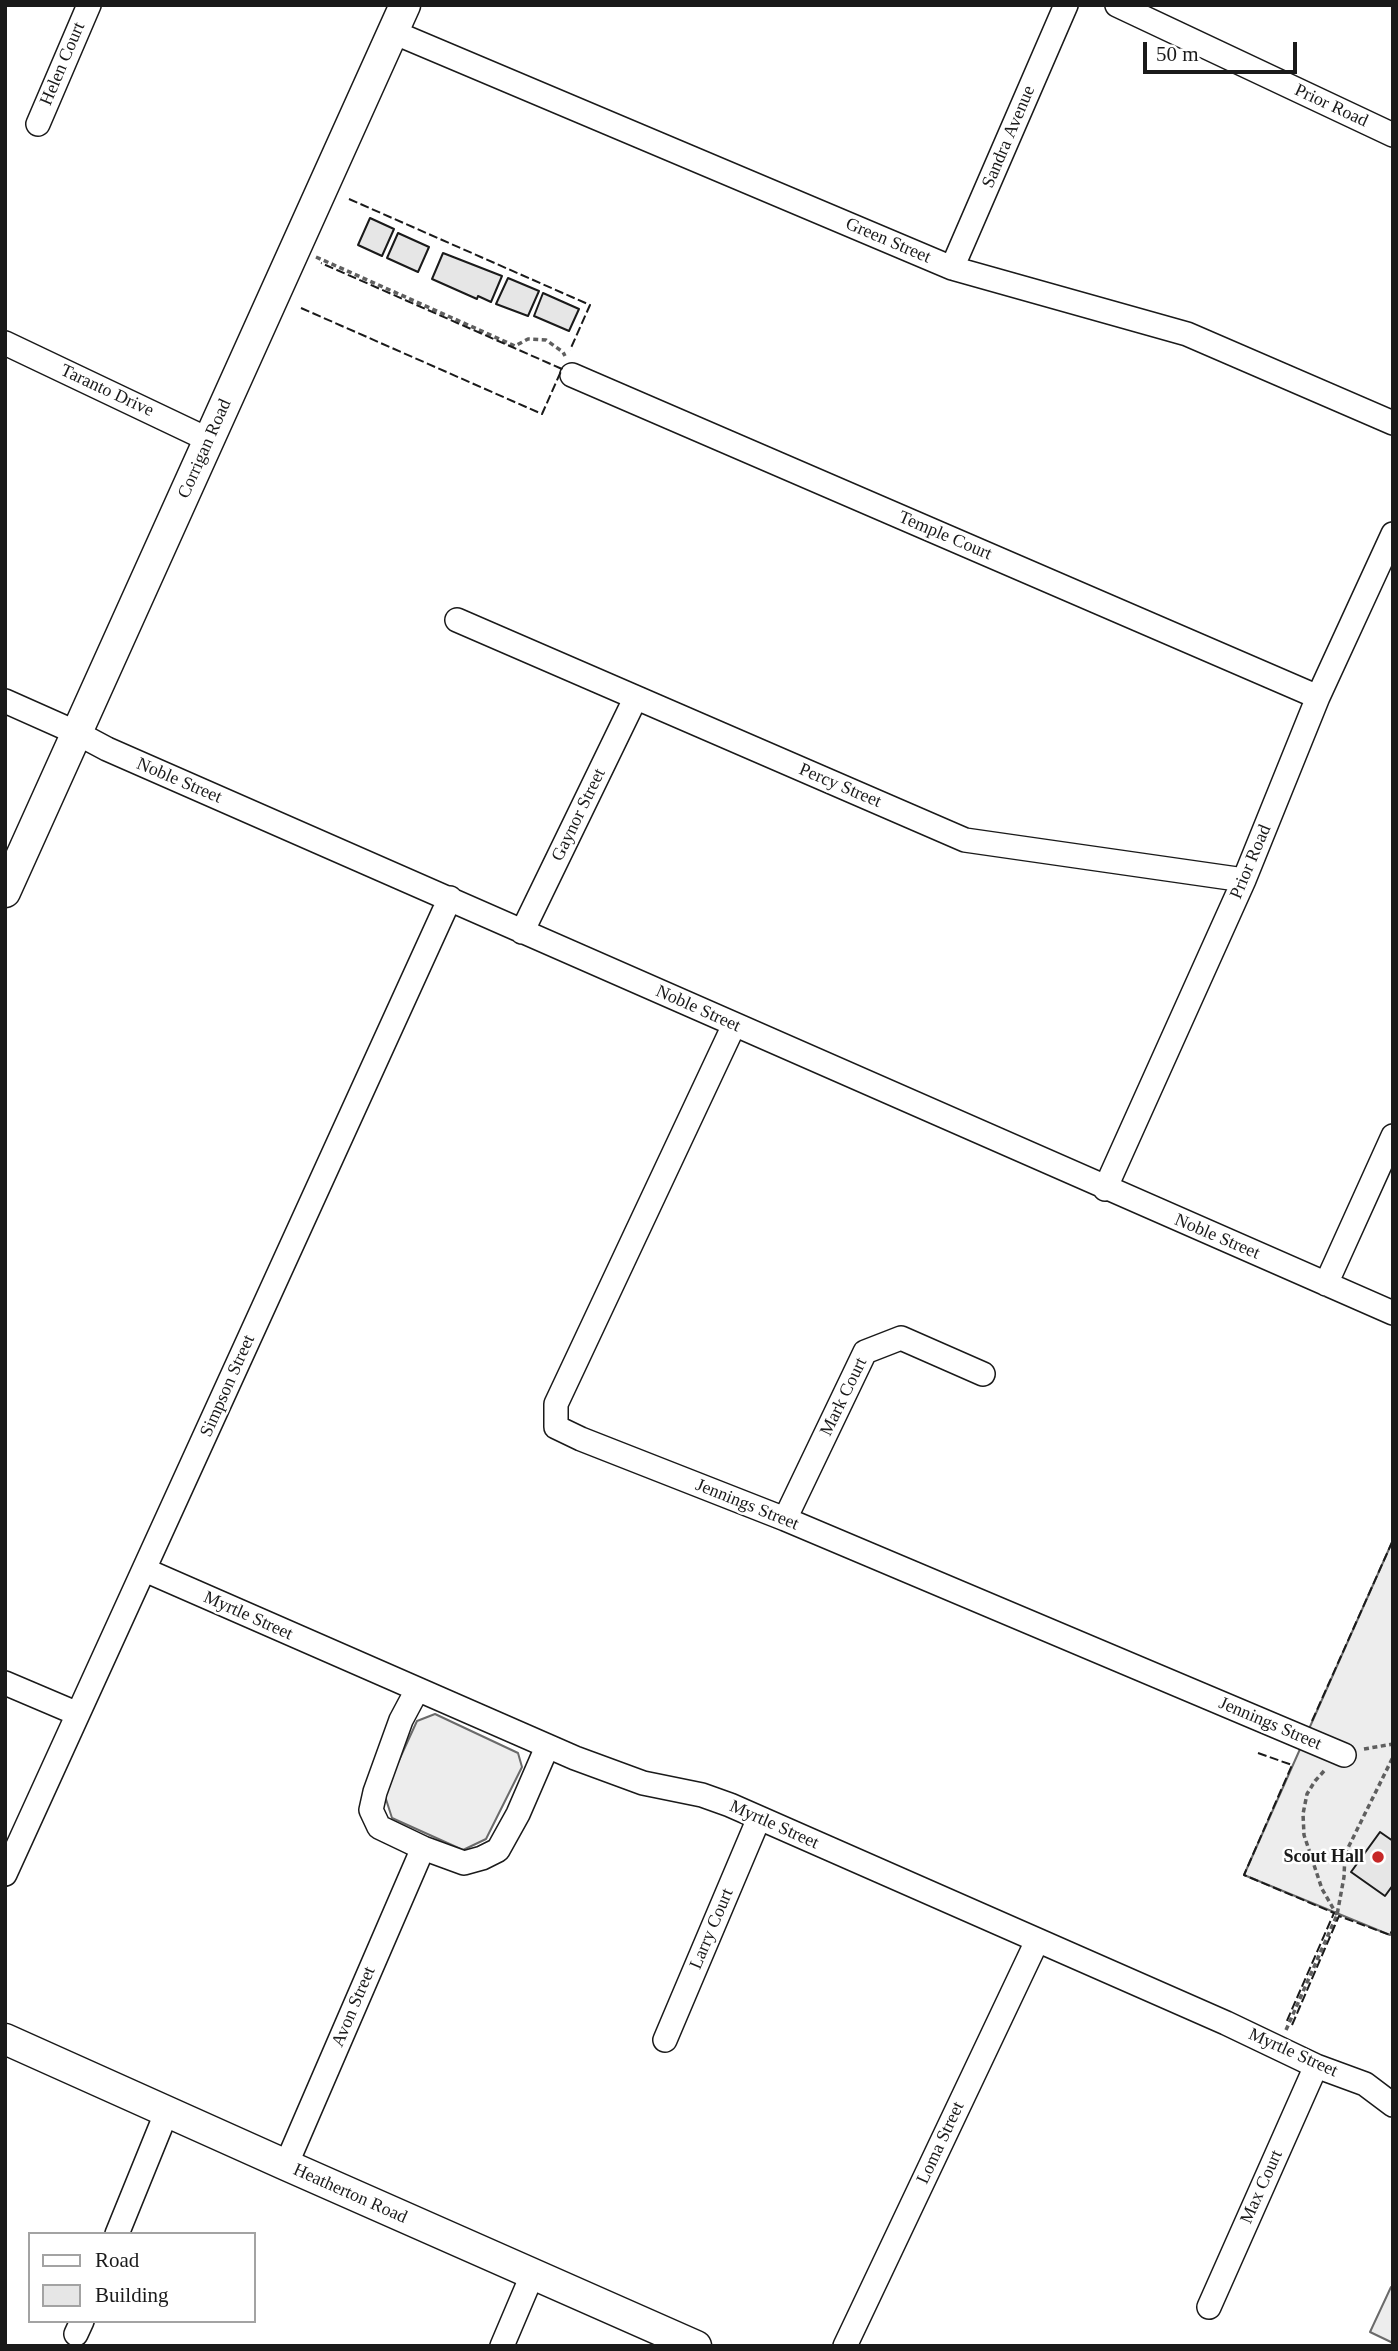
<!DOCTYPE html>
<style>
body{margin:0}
#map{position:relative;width:1398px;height:2351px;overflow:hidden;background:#fff;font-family:Georgia,serif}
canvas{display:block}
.frame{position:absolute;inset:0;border:7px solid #1a1a1a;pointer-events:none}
.legend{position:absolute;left:28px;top:2232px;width:228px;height:91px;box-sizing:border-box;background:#fff;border:2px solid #a3a3a3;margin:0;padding:9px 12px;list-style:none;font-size:21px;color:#1a1a1a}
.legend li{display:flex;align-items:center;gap:14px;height:35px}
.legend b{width:35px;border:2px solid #a3a3a3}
.scale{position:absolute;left:1143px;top:42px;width:154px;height:32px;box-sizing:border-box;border:4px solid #1a1a1a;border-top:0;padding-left:9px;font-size:21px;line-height:24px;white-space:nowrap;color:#1a1a1a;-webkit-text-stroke:5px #fff;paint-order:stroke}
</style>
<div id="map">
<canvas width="1398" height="2351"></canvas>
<div class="frame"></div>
<ul class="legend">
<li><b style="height:9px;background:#fff"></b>Road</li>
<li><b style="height:19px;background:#e6e6e6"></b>Building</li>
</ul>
<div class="scale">50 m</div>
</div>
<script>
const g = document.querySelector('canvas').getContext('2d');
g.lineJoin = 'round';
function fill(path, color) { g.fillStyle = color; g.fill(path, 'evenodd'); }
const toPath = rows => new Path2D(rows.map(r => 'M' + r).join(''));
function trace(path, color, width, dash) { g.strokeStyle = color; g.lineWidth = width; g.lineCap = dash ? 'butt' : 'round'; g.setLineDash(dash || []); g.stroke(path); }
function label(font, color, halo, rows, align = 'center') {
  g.font = font + ' Georgia,serif'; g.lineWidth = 5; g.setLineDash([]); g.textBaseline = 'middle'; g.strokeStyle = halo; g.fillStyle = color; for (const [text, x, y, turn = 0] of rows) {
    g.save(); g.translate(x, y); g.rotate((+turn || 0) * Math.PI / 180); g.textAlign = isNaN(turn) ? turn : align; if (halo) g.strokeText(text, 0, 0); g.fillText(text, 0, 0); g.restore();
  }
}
const built = toPath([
 [1393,1540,1393,1929,1390,1935,1244,1875,1393,1540],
 [435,1714,518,1753,522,1767,486,1839,463,1850,392,1818,384,1793,417,1721,435,1714],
 [1391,2287,1393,2288,1393,2343,1370,2332,1391,2287]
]);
const building = toPath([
 [370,218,394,229,382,256,358,245,370,218],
 [398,233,429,247,418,272,387,258,398,233],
 [443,253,502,276,491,302,478,296,477,299,432,279,443,253],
 [508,278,539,291,528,316,496,304,508,278],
 [543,293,579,309,569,331,534,316,543,293],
 [1380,1832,1393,1841,1393,1885,1385,1896,1351,1872,1380,1832]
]);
const path = toPath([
 [316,257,515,346,528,339,546,340,563,352,565,356],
 [1364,1749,1393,1744],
 [1324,1771,1315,1781,1307,1794,1303,1814,1304,1835,1322,1889,1337,1915],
 [1286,2030,1337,1915,1344,1877,1345,1854,1393,1757]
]);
const minor = toPath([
 [1117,5,1393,135],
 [393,32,952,268,1187,334,1393,423],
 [38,124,89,5],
 [952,268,1066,5],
 [5,343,209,440],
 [572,375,1318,697],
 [457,620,965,840,1244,880],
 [5,701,77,733,107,749,1393,1313],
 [522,932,635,699],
 [734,1025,556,1404,556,1427,581,1439,785,1519,1344,1755],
 [1105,1189,1244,880,1318,697,1393,534],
 [1326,1284,1393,1136],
 [785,1519,865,1352,901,1338,983,1374],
 [145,1570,575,1758,643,1783,702,1795,730,1805,1226,2023,1316,2066,1365,2084,1393,2105],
 [5,1683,78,1714],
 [417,1690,401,1720,375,1792,371,1810,379,1827,423,1848],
 [5,1874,450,898],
 [665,2040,759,1818],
 [286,2165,423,1848,464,1863,482,1858,498,1850,518,1814,547,1747],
 [117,2234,167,2111],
 [1209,2307,1316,2066],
 [76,2334,82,2321],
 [502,2346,533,2273],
 [845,2346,1037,1941]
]);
const major = toPath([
 [5,892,405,5],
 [5,2039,286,2165,696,2346]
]);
const fence = toPath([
 [349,199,590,305,570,350],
 [301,308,542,414,562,369,321,263],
 [1312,1721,1393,1540],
 [1258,1753,1292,1765,1244,1875,1334,1913,1286,2023],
 [1292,2025,1339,1916,1390,1935,1393,1929]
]);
const markers = [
 [1378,1857,7,"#c62828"]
];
const streetNames = [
 ["Helen Court",63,64,-67],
 ["Prior Road",1331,106,25],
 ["Sandra Avenue",1009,137,-67],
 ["Green Street",888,241,23],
 ["Taranto Drive",107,391,25],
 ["Corrigan Road",205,449,-66],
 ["Temple Court",945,536,23],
 ["Noble Street",179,781,23],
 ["Percy Street",840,786,23],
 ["Gaynor Street",579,815,-64],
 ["Prior Road",1251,862,-67],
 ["Noble Street",698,1009,24],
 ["Noble Street",1217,1237,23],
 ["Simpson Street",228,1386,-66],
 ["Mark Court",844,1397,-64],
 ["Jennings Street",747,1505,22],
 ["Myrtle Street",248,1616,24],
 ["Jennings Street",1270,1724,23],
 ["Myrtle Street",774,1825,24],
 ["Larry Court",712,1929,-67],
 ["Avon Street",354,2007,-67],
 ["Myrtle Street",1293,2053,24],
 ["Loma Street",941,2143,-65],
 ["Max Court",1262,2187,-66],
 ["Heatherton Road",350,2194,24]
];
const poiNames = [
 ["Scout Hall",1364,1857]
];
fill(built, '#ededed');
trace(built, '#6a6a6a', 2);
fill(building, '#e6e6e6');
trace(building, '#1a1a1a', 2);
trace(minor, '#1a1a1a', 26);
trace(major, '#1a1a1a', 33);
trace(path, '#5f5f5f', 3.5, [5, 3.5]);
trace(minor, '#fff', 23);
trace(major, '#fff', 30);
trace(fence, '#1a1a1a', 2, [9, 3.5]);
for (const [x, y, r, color] of markers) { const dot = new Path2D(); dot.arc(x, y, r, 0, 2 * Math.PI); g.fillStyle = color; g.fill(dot); trace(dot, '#fff', 2.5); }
label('18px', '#1a1a1a', '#fff', streetNames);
label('bold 18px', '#1a1a1a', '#fff', poiNames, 'right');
</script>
